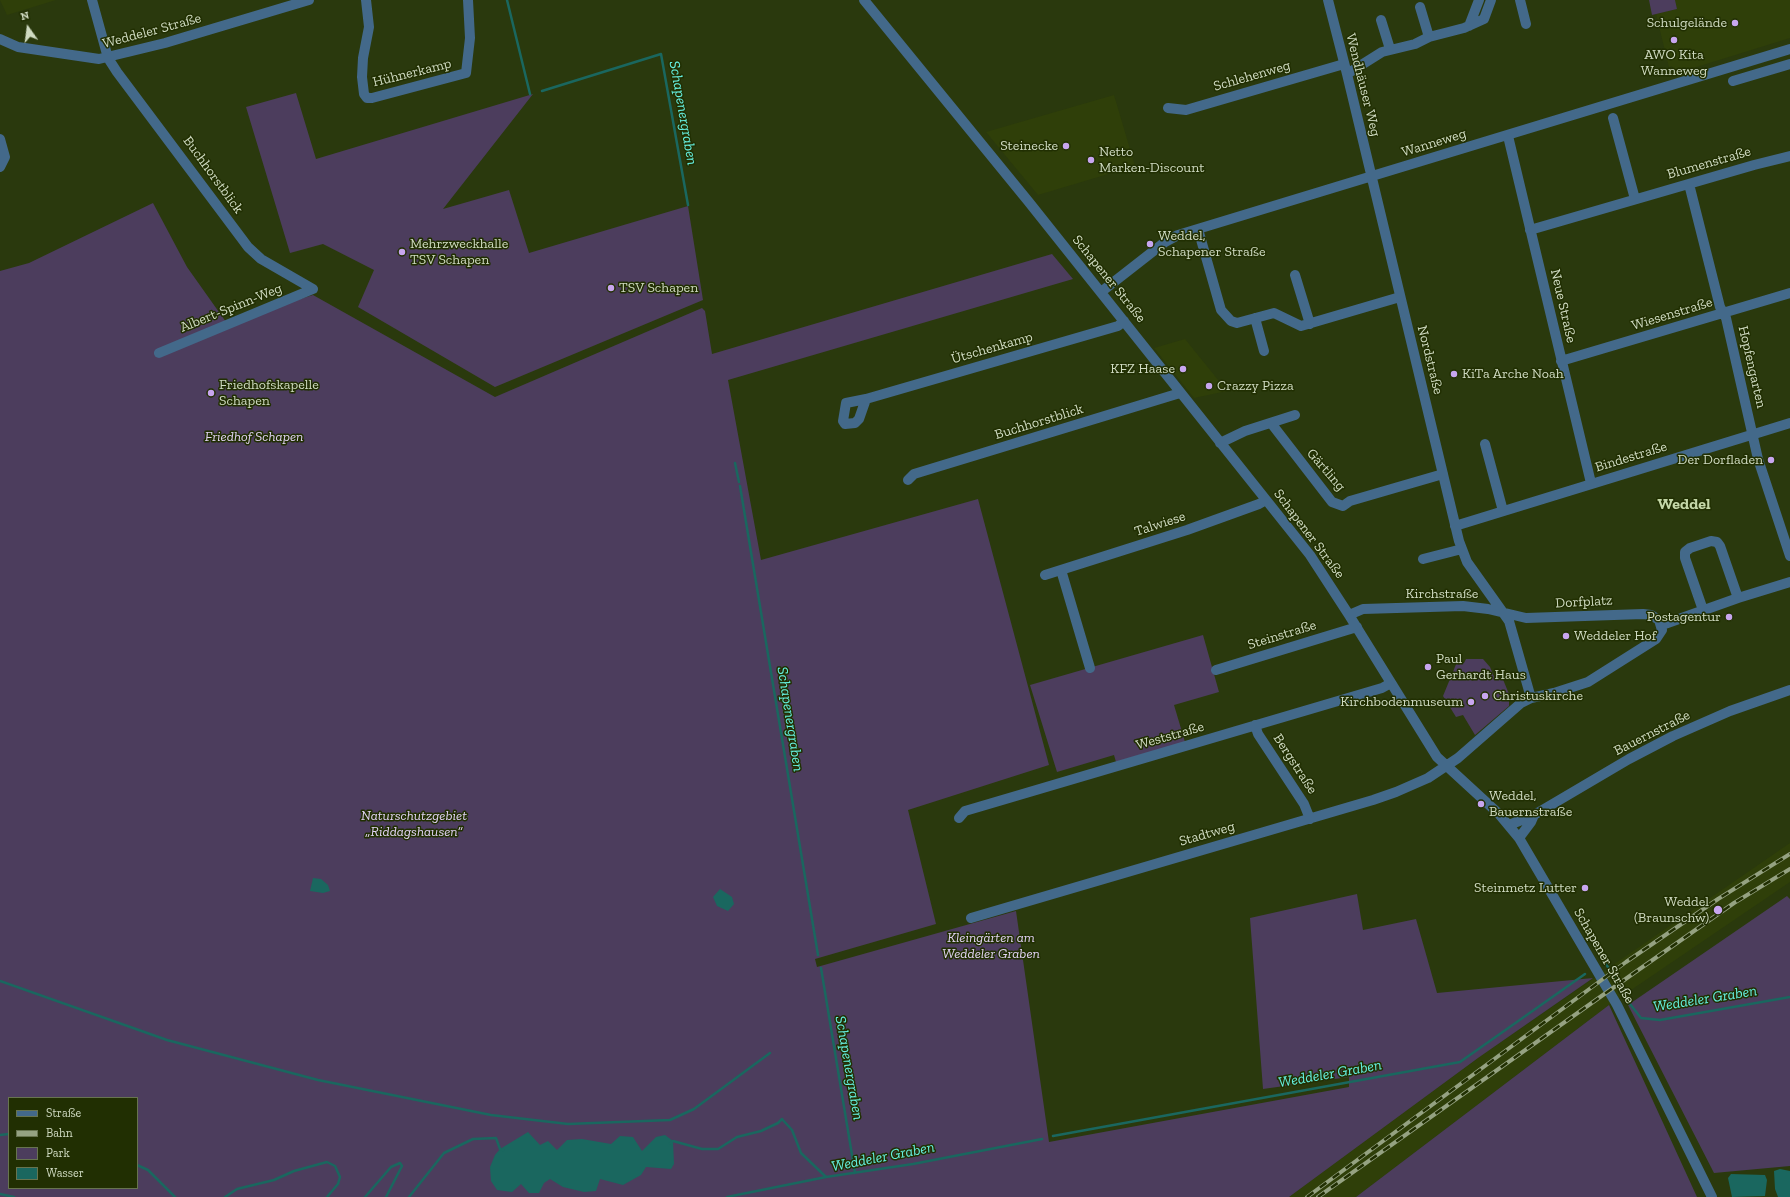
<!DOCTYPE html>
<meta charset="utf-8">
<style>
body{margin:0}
#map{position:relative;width:1790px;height:1197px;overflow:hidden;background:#2a390d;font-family:"Zilla Slab",serif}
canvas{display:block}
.legend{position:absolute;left:8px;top:1097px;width:130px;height:92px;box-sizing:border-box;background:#212f02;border:1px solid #67744f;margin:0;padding:5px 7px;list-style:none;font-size:12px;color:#d0dbc2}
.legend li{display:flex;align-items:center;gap:8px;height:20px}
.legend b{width:20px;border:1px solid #67744f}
.north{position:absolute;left:8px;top:8px;width:40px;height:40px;-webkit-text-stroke:3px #212f02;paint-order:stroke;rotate:346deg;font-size:11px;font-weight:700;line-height:16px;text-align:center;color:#d0dbc2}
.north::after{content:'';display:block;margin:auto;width:14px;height:18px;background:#d0dbc2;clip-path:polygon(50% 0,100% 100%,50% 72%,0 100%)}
</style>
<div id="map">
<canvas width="1790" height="1197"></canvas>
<ul class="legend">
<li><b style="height:5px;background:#43698a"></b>Straße</li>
<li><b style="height:5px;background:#95a282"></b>Bahn</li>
<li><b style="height:11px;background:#4c3d5d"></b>Park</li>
<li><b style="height:11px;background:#1a675f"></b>Wasser</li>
</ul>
<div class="north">N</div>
</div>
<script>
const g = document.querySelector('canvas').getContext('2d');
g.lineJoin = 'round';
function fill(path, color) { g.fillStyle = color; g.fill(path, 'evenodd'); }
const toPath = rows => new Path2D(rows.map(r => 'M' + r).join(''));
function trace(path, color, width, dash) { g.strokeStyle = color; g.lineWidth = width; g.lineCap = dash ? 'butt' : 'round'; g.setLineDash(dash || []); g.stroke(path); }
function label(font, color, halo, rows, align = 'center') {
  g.font = font + ' "Zilla Slab",serif'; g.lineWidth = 3; g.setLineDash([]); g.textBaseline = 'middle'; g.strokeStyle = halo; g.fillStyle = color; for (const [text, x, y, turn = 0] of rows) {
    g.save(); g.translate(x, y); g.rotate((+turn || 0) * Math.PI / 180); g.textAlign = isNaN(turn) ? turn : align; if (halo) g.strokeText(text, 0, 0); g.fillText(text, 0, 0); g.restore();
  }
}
const built = toPath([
 [0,0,56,0,7,15],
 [1675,0,1790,0,1790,38,1674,74,1672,66,1669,67,1656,14,1677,9],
 [1114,95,1135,166,1038,195,986,132],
 [1185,339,1227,391,1194,398,1154,348],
 [1790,843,1790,882,1609,1005,1356,1197,1289,1197,1481,1056]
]);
const green = toPath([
 [1649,0,1675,0,1677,9,1652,15],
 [296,93,316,159,533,94,443,209,509,190,529,253,688,206,703,300,495,387,358,307,374,270,323,244,290,253,246,107],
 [153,203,187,267,226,322,313,295,495,397,702,308,705,311,712,354,1052,254,1073,279,728,380,761,560,978,499,1049,765,908,810,936,924,815,959,817,967,1016,911,1049,1142,1349,1087,1349,1077,1263,1089,1250,918,1357,894,1363,930,1416,919,1437,993,1593,978,1478,1058,1289,1197,0,1197,0,271,29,263],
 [9,1098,137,1098,137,1188,9,1188],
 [1203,635,1219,692,1174,705,1185,742,1116,762,1114,755,1057,772,1030,685],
 [1466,659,1483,659,1490,667,1495,679,1502,677,1509,694,1509,706,1475,735,1463,715,1456,717,1443,696,1457,662,1464,663],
 [1787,896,1790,899,1790,1166,1714,1173,1628,1005],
 [1609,1005,1697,1197,1356,1197]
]);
const water = toPath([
 [313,878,321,879,328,885,330,891,323,893,310,891],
 [720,889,732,897,734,904,728,911,717,906,713,897],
 [528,1132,540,1145,548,1141,557,1150,567,1140,582,1139,611,1144,620,1136,633,1137,642,1151,656,1137,665,1135,673,1141,674,1164,671,1169,646,1167,641,1175,623,1185,600,1179,596,1191,584,1192,563,1187,550,1179,544,1183,539,1193,529,1193,521,1184,512,1192,497,1190,491,1181,490,1167,495,1155,500,1149],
 [1780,1169,1790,1171,1790,1197,1778,1197,1775,1189,1774,1171],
 [1731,1174,1765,1175,1767,1180,1765,1196,1732,1197,1728,1178]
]);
const stream = toPath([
 [507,0,530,94],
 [542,91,661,54,688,205],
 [735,463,739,482],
 [740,486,818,955],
 [1606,964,1625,994],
 [821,968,855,1173],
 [0,981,167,1040,318,1080,491,1115,568,1124,670,1120,694,1109,770,1053],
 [1630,1004,1641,1018,1660,1020,1790,997],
 [0,1135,9,1134],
 [1053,1136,1460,1062,1585,974],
 [670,1143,673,1141,702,1149,718,1149,737,1137,761,1131,778,1123,782,1119,792,1130,801,1153,826,1177],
 [137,1165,148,1170,175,1197],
 [0,1194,14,1197],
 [225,1197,237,1189,274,1180,294,1171,327,1162,335,1166,340,1177,338,1184,327,1197],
 [365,1197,391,1167,400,1163,402,1166,386,1197],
 [409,1197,444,1153,473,1139,496,1138,500,1149,503,1150],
 [727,1197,826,1177,913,1164,1042,1139]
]);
const minor = toPath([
 [92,0,108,58,117,72,248,247,261,259,313,289],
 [366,0,369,27,363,58,362,77,364,94,367,98,372,98,466,73,470,38,468,0],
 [864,0,1028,201,1310,555,1349,615,1437,757,1499,814,1519,838,1617,1005,1712,1197],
 [1328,0,1347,74,1459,541,1467,562,1509,621,1531,698],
 [1520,0,1526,24],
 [1420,7,1429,37],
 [1381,20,1390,49],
 [1469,26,1479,0],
 [0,39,18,47,99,59,165,43,309,0],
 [1347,74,1382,52,1415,44,1429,37,1464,28,1484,19,1491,0],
 [1733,81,1790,64],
 [1168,108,1186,110,1344,64],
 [1613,118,1635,199],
 [1508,136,1591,483],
 [0,139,5,157,0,167],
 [1689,184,1720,307,1726,318,1758,459,1790,556],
 [1198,229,1221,310,1231,321,1237,323,1274,313,1301,326,1400,297],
 [1530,230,1754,165,1790,156],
 [1295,275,1310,324],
 [1101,292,1165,242,1178,235,1790,49],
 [1255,318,1264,351],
 [159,353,313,289],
 [1561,361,1790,293],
 [866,399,846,403,843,421,845,424,855,423,859,419,866,399,1118,326,1124,321],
 [1271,423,1332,502,1343,506,1350,501,1443,474],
 [1220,443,1245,431,1295,415],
 [1485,444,1503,511],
 [908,480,914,474,1180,393],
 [1455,526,1790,423],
 [1423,559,1462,549],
 [1061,570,1090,668],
 [1045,575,1187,530,1259,504,1266,500],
 [1703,610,1685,558,1685,552,1690,548,1711,541,1717,542,1720,546,1738,598],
 [1662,625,1738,598,1790,582],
 [1216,670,1357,627],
 [1255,725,1258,734,1304,804,1310,819],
 [959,818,965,811,1382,688,1391,683],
 [1509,825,1534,815,1629,759,1673,736,1730,711,1790,690],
 [1519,838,1531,822,1534,815],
 [971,918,1373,800,1396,792,1428,778,1458,758,1521,703,1531,698,1554,693,1588,682,1656,639,1662,630,1659,620,1651,615,1643,614,1526,618,1488,609,1463,606,1363,609,1349,615]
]);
const rail = toPath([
 [1307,1197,1626,962,1718,899,1790,854],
 [1318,1197,1634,973,1734,903,1790,869]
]);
const markers = [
 [1735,23,4,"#c8a6ef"],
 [1674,40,4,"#c8a6ef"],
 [1066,146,4,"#c8a6ef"],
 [1091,160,4,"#c8a6ef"],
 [1150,244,4,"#c8a6ef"],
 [402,252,4,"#c8a6ef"],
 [611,288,4,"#c8a6ef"],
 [1183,369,4,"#c8a6ef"],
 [1454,374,4,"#c8a6ef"],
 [1209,386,4,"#c8a6ef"],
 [211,393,4,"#c8a6ef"],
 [1771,460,4,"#c8a6ef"],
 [1729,617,4,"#c8a6ef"],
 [1566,636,4,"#c8a6ef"],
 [1428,667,4,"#c8a6ef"],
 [1485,696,4,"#c8a6ef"],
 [1471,702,4,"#c8a6ef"],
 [1481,804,4,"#c8a6ef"],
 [1585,888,4,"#c8a6ef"],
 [1718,910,5,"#c8a6ef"]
];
const poiNames = [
 ["Schulgelände",1727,23,"right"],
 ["AWO Kita",1674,55,"center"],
 ["Wanneweg",1674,71,"center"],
 ["Steinecke",1058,146,"right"],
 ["Netto",1099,152],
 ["Marken-Discount",1099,168],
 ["Weddel,",1158,236],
 ["Schapener Straße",1158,252],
 ["Mehrzweckhalle",410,244],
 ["TSV Schapen",410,260],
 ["TSV Schapen",619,288],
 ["KFZ Haase",1175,369,"right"],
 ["KiTa Arche Noah",1462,374],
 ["Friedhofskapelle",219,385],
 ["Schapen",219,401],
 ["Crazzy Pizza",1217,386],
 ["Der Dorfladen",1763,460,"right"],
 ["Postagentur",1721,617,"right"],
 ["Weddeler Hof",1574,636],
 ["Paul",1436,659],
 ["Gerhardt Haus",1436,675],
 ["Christuskirche",1493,696],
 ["Kirchbodenmuseum",1463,702,"right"],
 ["Weddel,",1489,796],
 ["Bauernstraße",1489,812],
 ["Steinmetz Lutter",1577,888,"right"],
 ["Weddel",1709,902,"right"],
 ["(Braunschw)",1709,918,"right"]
];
const streetNames = [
 ["Weddeler Straße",152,31,-15],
 ["Hühnerkamp",412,73,-14],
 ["Schlehenweg",1252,76,-16],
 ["Wendhäuser Weg",1363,85,76],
 ["Wanneweg",1434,143,-17],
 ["Blumenstraße",1709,163,-16],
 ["Buchhorstblick",213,175,54],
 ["Schapener Straße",1109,279,51],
 ["Neue Straße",1563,306,77],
 ["Albert-Spinn-Weg",231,308,-22],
 ["Wiesenstraße",1672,314,-17],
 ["Ütschenkamp",992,348,-16],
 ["Nordstraße",1430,360,76],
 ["Hopfengarten",1752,367,77],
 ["Buchhorstblick",1039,422,-17],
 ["Bindestraße",1631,457,-17],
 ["Gärtling",1326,470,49],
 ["Talwiese",1160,524,-18],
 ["Schapener Straße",1309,534,53],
 ["Kirchstraße",1442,594],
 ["Dorfplatz",1584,602,-3],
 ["Steinstraße",1282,635,-17],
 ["Bauernstraße",1652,733,-27],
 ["Weststraße",1170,736,-16],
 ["Bergstraße",1295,764,57],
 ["Stadtweg",1207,834,-16],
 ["Schapener Straße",1604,956,60]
];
const parkNames = [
 ["Friedhof Schapen",254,437],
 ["Naturschutzgebiet",414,816],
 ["„Riddagshausen“",414,832],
 ["Kleingärten am",991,938],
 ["Weddeler Graben",991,954]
];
const waterNames = [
 ["Schapenergraben",683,113,80],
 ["Schapenergraben",790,719,81],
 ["Weddeler Graben",1705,999,-9],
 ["Schapenergraben",849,1068,80],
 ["Weddeler Graben",1330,1074,-10],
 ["Weddeler Graben",883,1157,-11]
];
const quarterNames = [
 ["Weddel",1684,504]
];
fill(built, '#2f3f09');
fill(green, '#4c3d5d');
fill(water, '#1a675f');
trace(stream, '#1a675f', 2.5);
trace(minor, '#43698a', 10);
trace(rail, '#95a282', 4);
trace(rail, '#212f02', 2.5, [8]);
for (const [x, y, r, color] of markers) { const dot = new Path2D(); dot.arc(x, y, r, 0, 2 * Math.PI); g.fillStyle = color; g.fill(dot); trace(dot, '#212f02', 1.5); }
label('14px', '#d0dbc2', '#212f02', poiNames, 'left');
label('14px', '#d0dbc2', '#212f02', streetNames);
label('italic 14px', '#e1d2f4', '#212f02', parkNames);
label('italic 15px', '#66efe0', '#212f02', waterNames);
label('bold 16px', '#c5d8a8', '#212f02', quarterNames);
</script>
